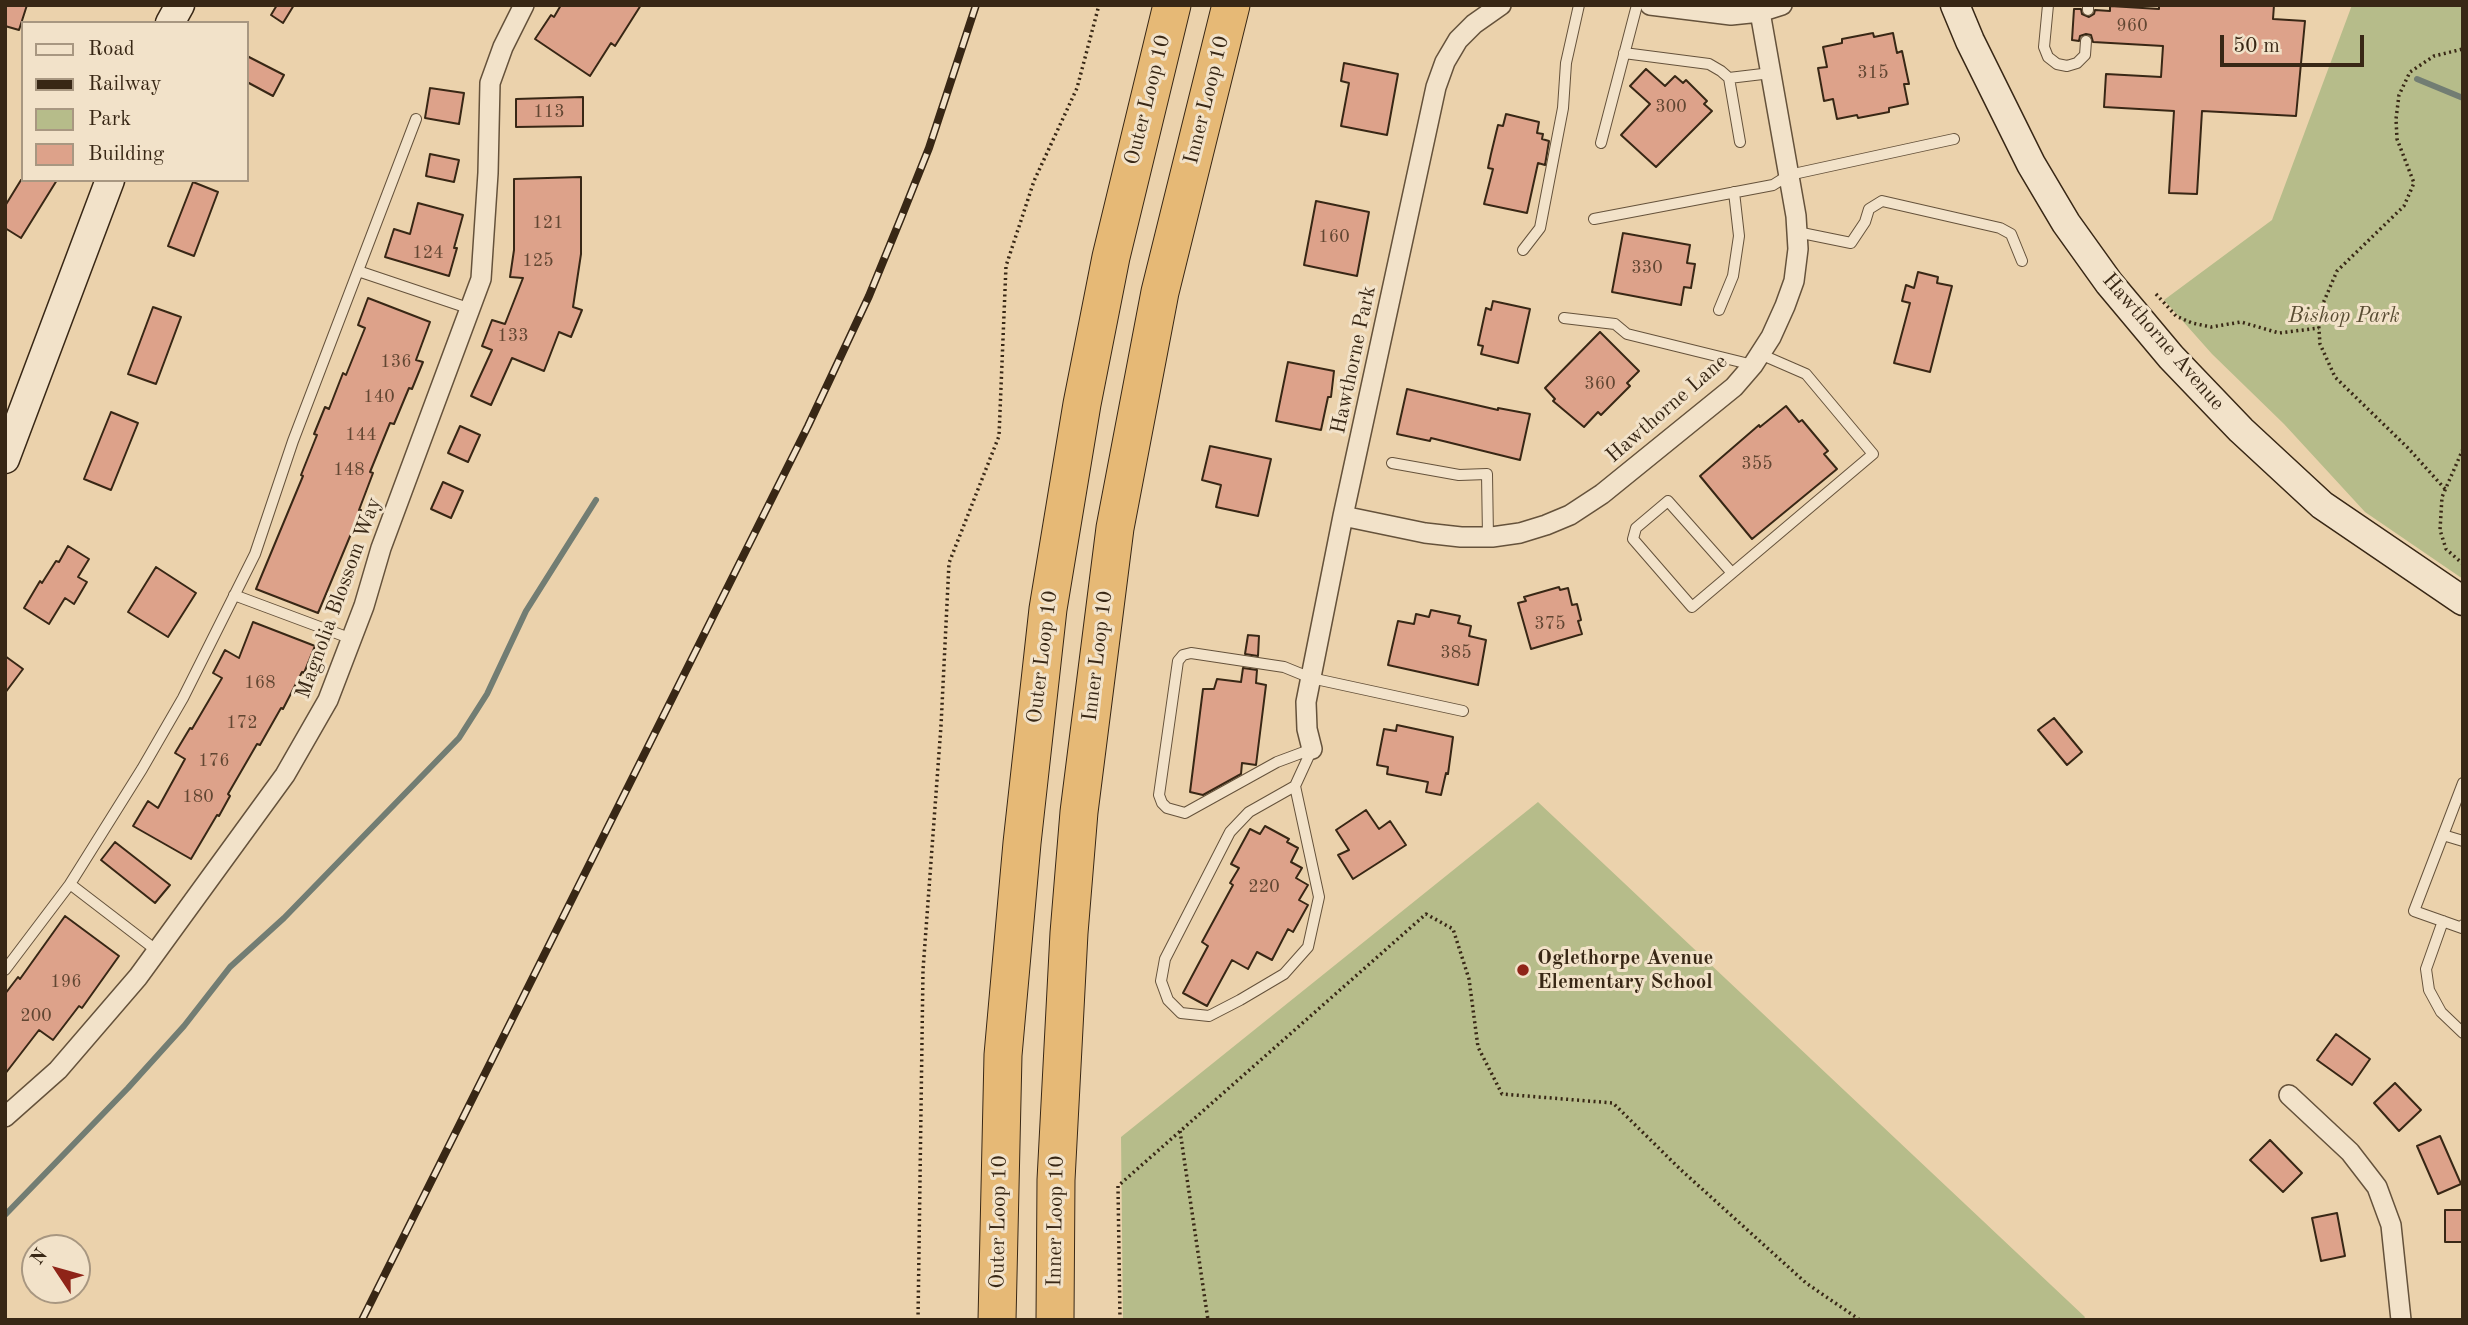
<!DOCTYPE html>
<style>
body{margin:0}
#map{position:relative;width:2468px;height:1325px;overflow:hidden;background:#ebd2ac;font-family:"Old Standard TT",serif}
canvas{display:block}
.frame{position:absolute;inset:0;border:7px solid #382715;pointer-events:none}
.legend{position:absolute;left:21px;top:21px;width:228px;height:161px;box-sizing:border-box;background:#f2e2c9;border:2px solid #a89781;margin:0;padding:9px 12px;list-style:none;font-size:21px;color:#382715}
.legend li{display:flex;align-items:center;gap:14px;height:35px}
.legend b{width:35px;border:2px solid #a89781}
.north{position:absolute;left:21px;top:1234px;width:70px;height:70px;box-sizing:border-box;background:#f2e2c9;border:2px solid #a89781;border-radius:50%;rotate:306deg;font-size:19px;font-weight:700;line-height:28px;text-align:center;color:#382715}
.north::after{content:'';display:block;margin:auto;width:24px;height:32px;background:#8f2418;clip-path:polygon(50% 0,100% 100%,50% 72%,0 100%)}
.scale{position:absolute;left:2220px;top:35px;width:144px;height:32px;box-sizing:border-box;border:4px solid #382715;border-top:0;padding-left:9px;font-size:21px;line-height:24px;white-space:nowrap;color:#382715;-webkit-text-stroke:5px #f2e2c9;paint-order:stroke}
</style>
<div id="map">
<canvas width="2468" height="1325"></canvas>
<div class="frame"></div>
<ul class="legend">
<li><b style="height:9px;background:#f2e2c9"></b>Road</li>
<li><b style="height:9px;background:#382715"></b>Railway</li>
<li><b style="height:19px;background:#b6bc8a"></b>Park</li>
<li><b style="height:19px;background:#dda28a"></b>Building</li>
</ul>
<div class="north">N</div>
<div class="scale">50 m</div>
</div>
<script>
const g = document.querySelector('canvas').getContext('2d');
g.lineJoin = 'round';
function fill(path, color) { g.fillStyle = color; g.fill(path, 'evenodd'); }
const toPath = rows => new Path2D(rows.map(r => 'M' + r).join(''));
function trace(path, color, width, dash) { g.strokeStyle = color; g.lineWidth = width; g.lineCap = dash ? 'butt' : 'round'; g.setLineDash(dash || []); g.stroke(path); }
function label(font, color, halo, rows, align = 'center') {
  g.font = font + ' "Old Standard TT",serif'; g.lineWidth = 6; g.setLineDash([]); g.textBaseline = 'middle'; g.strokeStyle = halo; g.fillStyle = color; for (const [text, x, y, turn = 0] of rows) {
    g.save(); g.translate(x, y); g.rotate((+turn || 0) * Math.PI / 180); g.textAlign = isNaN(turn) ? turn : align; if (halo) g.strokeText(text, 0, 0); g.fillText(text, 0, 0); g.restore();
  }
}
const green = toPath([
 [2352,5,2463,5,2463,579,2365,512,2284,424,2212,354,2164,300,2272,220],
 [1538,802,2085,1317,2083,1320,1123,1320,1121,1137]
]);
const stream = toPath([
 [2417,79,2463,98],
 [5,1215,128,1088,184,1026,230,967,284,918,459,738,487,694,526,611,596,500]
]);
const building = toPath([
 [5,5,27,5,19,30,5,26,5,5],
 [277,5,294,5,283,23,271,15,277,5],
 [561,5,641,5,615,46,611,43,590,76,535,39,551,15,554,17,561,5],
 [2159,5,2274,5,2273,19,2305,21,2296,116,2202,111,2197,194,2169,193,2174,111,2104,107,2106,74,2161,77,2163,46,2093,42,2091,35,2086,34,2080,36,2079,41,2072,40,2074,9,2081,9,2082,14,2089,17,2094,14,2095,10,2110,11,2110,6,2159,9,2159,5],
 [1873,33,1874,37,1893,33,1897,53,1902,51,1909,84,1904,84,1908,104,1889,108,1889,112,1858,118,1857,115,1837,119,1833,99,1824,101,1818,68,1827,67,1823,47,1842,43,1842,39,1873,33],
 [247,56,284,75,273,96,247,82,247,56],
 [1344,63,1398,74,1387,135,1341,126,1349,83,1341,81,1344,63],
 [1646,69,1665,86,1675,76,1683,83,1686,80,1707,101,1704,104,1712,111,1656,167,1621,135,1650,104,1630,86,1646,69],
 [430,88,464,93,459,124,425,118,430,88],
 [583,97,583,126,516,127,516,99,583,97],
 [1506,114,1539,122,1537,133,1543,134,1542,139,1549,141,1545,165,1538,163,1527,213,1484,204,1493,169,1488,168,1491,154,1498,125,1503,126,1506,114],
 [430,154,459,160,454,182,426,176,430,154],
 [581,177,581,254,573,307,582,310,571,337,559,332,544,371,512,358,491,405,471,396,492,350,482,346,492,320,505,324,523,278,510,277,514,250,514,179,581,177],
 [21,180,57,180,21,238,5,228,5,206,21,180],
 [193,182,218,192,194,256,168,246,193,182],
 [1316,201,1369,212,1357,276,1304,265,1316,201],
 [418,203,463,215,454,248,457,248,449,276,385,257,394,229,410,234,418,203],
 [1623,233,1690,245,1687,263,1695,264,1691,288,1684,287,1681,305,1612,292,1623,233],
 [1918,272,1938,277,1937,283,1952,286,1930,372,1894,363,1910,303,1902,301,1906,285,1914,288,1918,272],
 [368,298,430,322,416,360,423,362,412,389,409,388,394,424,390,423,370,472,373,473,359,510,361,510,318,613,256,589,303,476,301,475,317,435,314,434,325,407,329,409,343,373,346,375,365,328,358,325,368,298],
 [1493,301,1530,309,1518,363,1481,354,1483,346,1478,345,1486,308,1491,310,1493,301],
 [153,307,181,317,156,384,128,374,153,307],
 [1600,332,1639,371,1627,383,1630,386,1601,415,1598,412,1584,427,1553,401,1555,399,1545,388,1600,332],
 [1288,362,1334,371,1331,397,1328,397,1321,430,1276,421,1288,362],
 [1407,389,1498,410,1498,408,1530,414,1520,460,1431,438,1430,441,1397,434,1407,389],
 [1786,406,1799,422,1802,420,1828,451,1824,454,1837,469,1752,539,1700,476,1759,425,1760,427,1786,406],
 [111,412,138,423,111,490,84,479,111,412],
 [460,426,480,435,468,462,448,453,460,426],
 [1210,446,1271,459,1258,516,1216,507,1221,485,1202,480,1210,446],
 [443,482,463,491,451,518,431,509,443,482],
 [68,546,89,559,78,577,87,582,74,604,65,598,49,624,24,608,40,581,42,583,56,561,59,562,68,546],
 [156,567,196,593,168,637,128,612,156,567],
 [1559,587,1560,590,1568,588,1572,605,1577,604,1581,620,1578,621,1582,634,1531,649,1518,603,1526,601,1524,597,1559,587],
 [1431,610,1460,616,1458,623,1471,626,1469,636,1486,640,1478,685,1388,665,1398,621,1414,624,1416,614,1429,617,1431,610],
 [253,622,315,646,304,673,302,672,283,709,281,708,260,745,257,744,228,794,230,796,219,816,217,815,191,859,133,826,148,801,158,808,185,759,175,753,190,728,192,729,222,678,213,673,225,650,239,658,253,622],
 [1248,635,1259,636,1258,656,1245,654,1248,635],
 [5,656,23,669,5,693,5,656],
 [1243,668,1257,670,1256,683,1266,685,1256,765,1242,763,1241,774,1203,795,1190,792,1203,689,1214,689,1217,679,1241,682,1243,668],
 [2054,718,2082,752,2067,765,2038,730,2054,718],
 [1397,725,1453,737,1448,774,1446,773,1441,795,1426,792,1428,782,1387,774,1388,767,1377,765,1384,729,1396,731,1397,725],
 [1366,810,1379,829,1390,821,1406,845,1353,879,1338,855,1349,850,1336,830,1366,810],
 [1265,826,1289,839,1287,842,1298,848,1291,862,1302,868,1296,878,1308,885,1299,900,1308,905,1293,932,1288,929,1272,960,1257,952,1248,969,1232,960,1207,1006,1183,993,1208,946,1202,942,1233,885,1230,883,1239,868,1231,864,1250,829,1260,834,1265,826],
 [115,842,170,885,155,903,101,860,115,842],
 [65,916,119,956,82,1008,79,1006,53,1040,39,1030,5,1074,5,994,18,977,20,979,65,916],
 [2336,1034,2370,1059,2352,1085,2317,1060,2336,1034],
 [2395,1083,2421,1110,2399,1131,2374,1103,2395,1083],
 [2440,1136,2461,1184,2438,1194,2417,1146,2440,1136],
 [2270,1140,2302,1173,2283,1192,2250,1160,2270,1140],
 [2445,1210,2463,1210,2463,1242,2445,1242,2445,1210],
 [2337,1213,2345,1256,2321,1261,2312,1218,2337,1213]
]);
const path = toPath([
 [2156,294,2176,316,2192,323,2211,327,2241,322,2279,333,2319,328],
 [2463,449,2442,497,2440,530,2446,549,2463,564],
 [2445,489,2409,449,2335,377,2320,344,2318,315,2337,271,2404,206,2414,183,2397,139,2396,119,2399,95,2410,72,2434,56,2463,49],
 [1180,1131,1208,1320],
 [918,1320,923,970,941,726,949,563,999,436,1006,266,1034,181,1077,88,1099,5],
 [1120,1320,1118,1186,1426,914,1453,929,1469,979,1478,1047,1502,1094,1613,1103,1680,1169,1806,1283,1860,1320]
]);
const lane = toPath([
 [2048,5,2044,47,2048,57,2057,64,2067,66,2077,63,2085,55,2086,41],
 [2088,10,2088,5],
 [1624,53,1709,64,1721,71,1729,78,1740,142],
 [1729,78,1771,73],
 [1601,143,1637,5],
 [1594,219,1773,185,1789,175,1954,139],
 [1797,232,1851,243,1865,222,1869,209,1882,201,2000,228,2011,234,2022,261],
 [1523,250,1540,228,1563,108,1566,63,1579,5],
 [358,271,471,309],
 [1719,310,1733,276,1739,236,1734,192],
 [1564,318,1615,324,1627,334,1753,365],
 [1392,463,1459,475,1487,474,1488,537],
 [1732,573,1668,501,1636,528,1633,539,1692,607,1873,454,1806,374,1760,354],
 [234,595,352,639],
 [1312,749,1277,762,1185,813,1167,808,1162,803,1159,795,1178,661,1183,655,1191,653,1284,667,1311,678,1463,711],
 [2463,783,2414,911,2462,928,2463,925],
 [1295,786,1319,897,1308,947,1284,974,1240,1000,1209,1016,1181,1013,1168,1000,1161,981,1165,959,1230,832,1249,812,1295,786,1312,749],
 [2443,835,2463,841],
 [70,884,142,769,183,698,255,554,293,441,416,119],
 [2443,921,2426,969,2429,990,2441,1012,2463,1033],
 [5,970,70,884,156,950]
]);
const street = toPath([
 [1650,5,1731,15,1760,12,1782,5],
 [1343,516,1425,533,1461,537,1492,537,1520,533,1546,525,1570,515,1602,494,1734,387,1753,365,1771,337,1785,306,1794,281,1798,249,1796,216,1760,12],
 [1312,749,1307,729,1306,702,1343,516,1436,87,1445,62,1458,40,1474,24,1501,5],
 [2289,1095,2350,1152,2377,1187,2391,1225,2401,1320],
 [5,1117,58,1070,138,977,285,775,328,700,364,606,381,548,481,279,488,173,490,83,503,47,524,5]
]);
const secondary = toPath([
 [1955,5,1970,41,2031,164,2066,223,2109,283,2171,357,2241,430,2322,505,2463,601],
 [170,23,180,5],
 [5,459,110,180]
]);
const highway = toPath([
 [997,1320,1003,1055,1022,843,1048,609,1082,404,1111,257,1172,5],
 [1055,1320,1056,1180,1069,933,1079,812,1115,528,1160,292,1231,5]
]);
const rail = toPath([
 [362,1320,808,426,869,296,901,218,929,148,976,5]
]);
const markers = [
 [1523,970,7,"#8f2418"]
];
const numberNames = [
 ["960",2132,26],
 ["315",1873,73],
 ["300",1671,107],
 ["113",549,112],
 ["121",548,223],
 ["160",1334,237],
 ["124",428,253],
 ["125",538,261],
 ["330",1647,268],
 ["133",513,336],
 ["136",396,362],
 ["360",1600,384],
 ["140",379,397],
 ["144",361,435],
 ["355",1757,464],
 ["148",349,470],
 ["375",1550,624],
 ["385",1456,653],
 ["168",260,683],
 ["172",242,723],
 ["176",214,761],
 ["180",198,797],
 ["220",1264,887],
 ["196",66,982],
 ["200",36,1016]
];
const streetNames = [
 ["Outer Loop 10",1148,100,-76],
 ["Inner Loop 10",1207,100,-76],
 ["Hawthorne Avenue",2163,342,49],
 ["Hawthorne Park",1354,360,-78],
 ["Hawthorne Lane",1667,409,-41],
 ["Magnolia Blossom Way",339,598,-70],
 ["Inner Loop 10",1098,656,-83],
 ["Outer Loop 10",1043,657,-83],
 ["Inner Loop 10",1056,1221,-89],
 ["Outer Loop 10",999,1222,-89]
];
const parkNames = [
 ["Bishop Park",2344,316]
];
const poiNames = [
 ["Oglethorpe Avenue",1537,958],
 ["Elementary School",1537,982]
];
fill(green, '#b6bc8a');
trace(stream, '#727d73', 6);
fill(building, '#dda28a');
trace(building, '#382715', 2);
trace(lane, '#65523b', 12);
trace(street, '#65523b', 22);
trace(secondary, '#382715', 31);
trace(highway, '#382715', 39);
trace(path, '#382715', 3.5, [2, 3.5]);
trace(lane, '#f2e2c9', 10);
trace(street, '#f2e2c9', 19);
trace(secondary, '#f2e2c9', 28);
trace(highway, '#e6b976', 37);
trace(rail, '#382715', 8);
trace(rail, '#f2e2c9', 5, [16]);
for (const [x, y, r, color] of markers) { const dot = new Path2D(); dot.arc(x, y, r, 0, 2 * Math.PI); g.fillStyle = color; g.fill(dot); trace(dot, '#f2e2c9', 2.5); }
label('18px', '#614632', null, numberNames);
label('21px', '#382715', '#f2e2c9', streetNames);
label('italic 21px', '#584c32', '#f2e2c9', parkNames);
label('bold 21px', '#382715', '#f2e2c9', poiNames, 'left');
</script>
